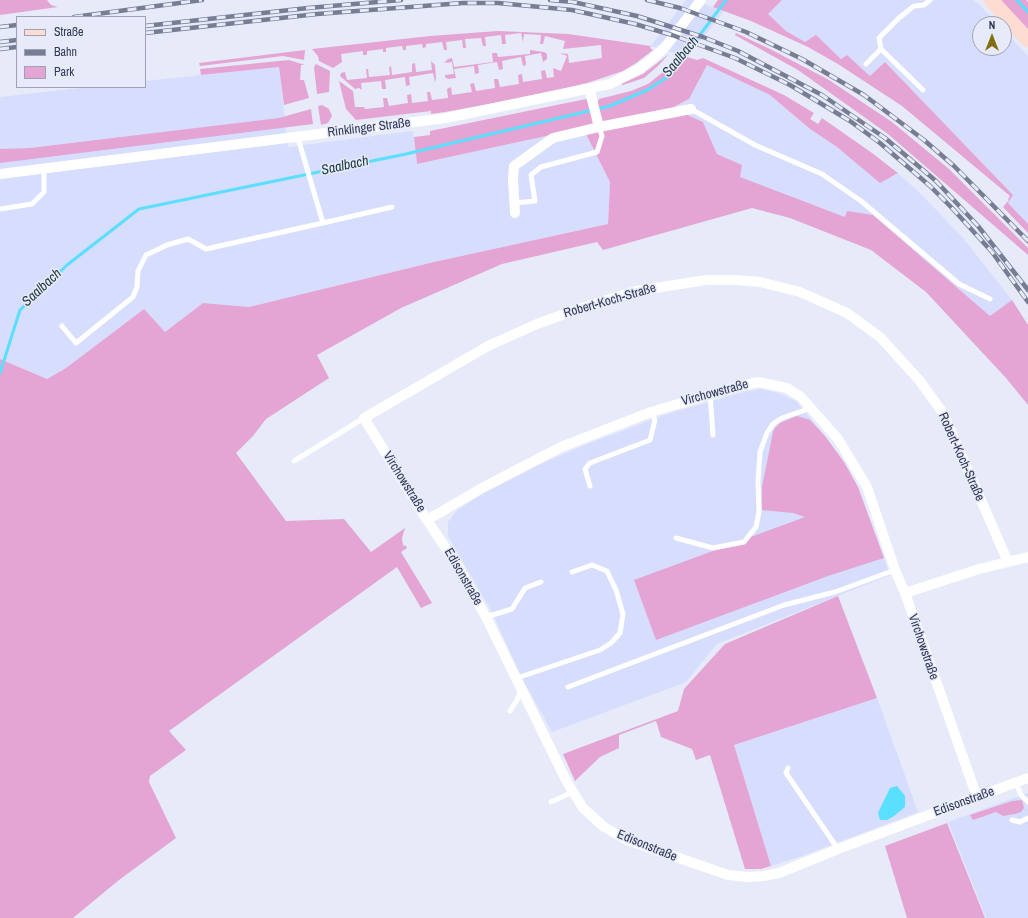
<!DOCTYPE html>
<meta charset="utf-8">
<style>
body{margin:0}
#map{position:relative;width:1028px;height:918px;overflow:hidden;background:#e7eaf9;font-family:"Archivo Narrow",sans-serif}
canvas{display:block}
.legend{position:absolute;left:16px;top:16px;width:130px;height:72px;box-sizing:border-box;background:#e7eaf9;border:1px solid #9fa2b7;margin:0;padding:5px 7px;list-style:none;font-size:12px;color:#323753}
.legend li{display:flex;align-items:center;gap:8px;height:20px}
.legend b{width:20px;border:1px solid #9fa2b7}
.north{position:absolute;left:972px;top:16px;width:40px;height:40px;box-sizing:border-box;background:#e7eaf9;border:1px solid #9fa2b7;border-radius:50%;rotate:0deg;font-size:11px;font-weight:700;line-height:16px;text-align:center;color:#323753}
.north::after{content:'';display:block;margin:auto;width:14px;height:18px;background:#826f0c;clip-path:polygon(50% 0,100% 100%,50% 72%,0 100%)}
</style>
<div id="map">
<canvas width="1028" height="918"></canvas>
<ul class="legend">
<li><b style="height:5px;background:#ffdcd2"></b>Straße</li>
<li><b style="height:5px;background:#787d94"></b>Bahn</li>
<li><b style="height:11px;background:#e4a5d4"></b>Park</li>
</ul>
<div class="north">N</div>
</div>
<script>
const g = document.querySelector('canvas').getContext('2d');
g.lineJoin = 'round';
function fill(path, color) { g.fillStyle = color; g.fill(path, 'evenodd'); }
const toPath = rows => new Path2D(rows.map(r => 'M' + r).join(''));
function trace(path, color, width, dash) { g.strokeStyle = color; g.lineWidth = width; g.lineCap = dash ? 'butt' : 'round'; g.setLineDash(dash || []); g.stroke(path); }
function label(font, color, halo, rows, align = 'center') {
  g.font = font + ' "Archivo Narrow",sans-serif'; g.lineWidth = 3; g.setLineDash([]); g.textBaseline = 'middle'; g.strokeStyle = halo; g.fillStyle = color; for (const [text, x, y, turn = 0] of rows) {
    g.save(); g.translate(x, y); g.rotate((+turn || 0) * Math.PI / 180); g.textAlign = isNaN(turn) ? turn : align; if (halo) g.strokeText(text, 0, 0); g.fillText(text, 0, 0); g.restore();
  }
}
const built = toPath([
 [686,0,692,0,724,11,688,57,651,46],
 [782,0,973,0,979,4,998,24,980,24,980,48,1004,48,1004,30,1028,56,1028,224,1008,203,1013,195,885,62,870,76,847,55,841,59,816,36,805,42,786,31,767,14],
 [707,65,770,95,810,129,837,147,893,177,898,173,921,194,963,238,1012,300,990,316,873,215,845,217,739,177,742,165,717,154,703,122,672,109,689,99],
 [279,67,288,147,413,131,417,164,583,128,610,182,608,224,434,262,249,307,203,303,165,332,144,309,66,368,47,379,0,359,0,97,89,87,145,87,145,81],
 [761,389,778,393,796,401,825,436,844,462,858,487,890,575,717,644,686,682,552,732,520,674,493,614,448,536,448,522,457,510,486,492,543,463,590,443,664,415,744,392],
 [877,698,918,812,802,856,771,866,734,745],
 [1028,793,1028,918,986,918,948,822]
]);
const green = toPath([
 [0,0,47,0,51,5,58,7,0,15],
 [718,0,782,0,768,14,786,31,805,42,816,35,841,59,847,55,870,76,885,62,1013,195,1008,203,1028,224,1028,233,1003,207,1009,200,1008,199,1010,196,902,106,838,64,808,47,751,21,713,7],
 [999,0,1026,0,1028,2,1028,33],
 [498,31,568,34,651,46,650,48,653,50,636,63,623,71,587,83,533,96,445,112,431,114,431,111,356,120,346,109,339,81,353,91,355,107,364,107,365,109,384,107,383,98,387,98,389,106,408,103,407,95,411,94,412,103,428,101,427,92,430,92,432,100,448,98,447,89,451,87,452,95,472,92,470,84,474,83,476,91,495,88,494,79,498,79,500,87,519,84,518,75,522,74,523,82,542,79,541,71,545,70,547,78,554,77,553,68,561,71,567,56,560,53,568,54,569,63,602,58,601,45,563,49,565,41,545,36,543,44,540,44,541,35,524,34,523,42,521,33,505,35,506,44,502,44,501,35,485,37,486,46,483,46,481,38,465,39,466,48,463,48,462,40,446,42,447,50,444,50,442,42,426,44,426,47,423,48,422,44,406,46,406,50,403,50,402,46,386,48,386,52,383,52,383,49,367,51,367,55,363,55,363,51,341,54,342,62,333,68,319,61,318,56,312,49,430,36],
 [736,33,770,49,829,80,892,122,949,169,1028,248,1028,255,888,134,798,70,735,35],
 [305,50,304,60,283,56,200,66,199,63],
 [530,50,544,52,547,54,547,59,543,62,541,53,525,56,526,65,523,66,521,57,502,61,503,69,499,70,497,62,478,65,479,73,475,74,474,66,454,69,456,78,448,79,445,77,445,75,454,74,452,62,444,63,448,59,452,58,454,67,493,62,492,53,497,53,498,57,530,54],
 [669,54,658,66,644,78,623,85,621,84,643,74],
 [677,54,697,60,703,58,784,95,814,113,810,119,818,124,822,118,872,153,898,173,880,183,837,147,810,129,770,95,707,65,689,99,672,108,703,122,717,154,742,165,740,177,845,217,847,211,873,215,990,316,1012,300,1028,325,1028,405,1006,378,926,292,871,250,790,218,752,208,603,250,597,242,502,264,401,308,317,355,329,378,266,419,253,436,236,453,286,521,344,519,371,552,405,528,402,538,403,546,405,545,407,548,401,552,432,603,421,608,397,567,169,731,186,750,150,776,149,782,176,838,119,880,73,918,0,918,0,359,47,379,66,368,144,309,165,332,203,303,249,307,434,262,608,224,610,182,583,128,417,164,414,137,430,135,430,131,586,99,597,103,599,99,631,91,648,84,663,72],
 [289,60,305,65,301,65,300,80,304,80,309,98,284,105,279,67,201,75,200,69],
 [431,61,435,65,436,79,435,82,433,73,409,77,410,85,406,86,405,77,385,80,386,89,382,89,381,81,361,83,362,90,359,88,355,89,340,76,341,73,345,72,347,80,367,78,366,69,368,69,369,77,390,75,389,67,391,66,392,75,412,72,412,64,415,63,416,72,432,70],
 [316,64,330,71,329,92,317,94,314,67],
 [322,105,329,109,332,116,328,123,321,125,318,106],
 [311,109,313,124,0,163,0,149,30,148,279,118],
 [797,416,810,420,825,436,844,462,858,487,884,558,828,576,656,640,634,580,805,517,793,513,762,510,762,487,773,432,775,428,780,423],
 [838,596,877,698,734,745,771,866,761,869,745,869,710,755,696,760,692,749,661,737,656,721,619,735,619,748,600,757,575,781,563,754,678,711,684,689,725,644],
 [1022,800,1024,808,1021,812,1015,814,1003,816,996,812,973,820,970,815,1012,801],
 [947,823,985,918,907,918,885,846]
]);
const water = toPath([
 [897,786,905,796,905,807,894,816,887,820,880,820,878,813,890,788]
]);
const stream = toPath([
 [1017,0,1028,12],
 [0,373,20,310,67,265,139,209,406,154,610,106,647,90,669,76,726,0]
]);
const lane = toPath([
 [881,49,923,90],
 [866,64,881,49,879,38,899,18,914,6,924,5,930,0],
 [691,109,755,145,822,174,861,201,959,284,990,299],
 [298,138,323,223,392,207],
 [514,203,535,201,531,175,541,167,597,152,602,136,599,127],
 [0,209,32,204,44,192,44,168],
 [62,326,76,343,133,297,137,287,138,271,146,255,167,245,188,239,206,249,323,223],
 [710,394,713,435],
 [294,461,364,418],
 [590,486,585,469,590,463,650,440,655,420,651,412],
 [676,538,713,548,744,542,756,527,759,512,758,482,760,452,767,433,773,424,782,418,811,408],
 [486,617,512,609,525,588,541,582],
 [517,678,600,650,611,643,620,633,623,614,616,590,607,571,592,565,572,572],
 [568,687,784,605,835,592,895,570],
 [510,711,517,700,521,689],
 [788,768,786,773,838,849],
 [1016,783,1021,795,1028,802],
 [551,802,573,792],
 [1012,820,1020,822,1028,818]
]);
const street = toPath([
 [589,88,599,127,691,109],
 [0,174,446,118,610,84,639,69,652,59,666,46,701,0],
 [515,213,513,179,514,166,553,138,599,127],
 [427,520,459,568,486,617,567,782,583,808,604,827,627,840,728,875,748,877,763,876,779,873,838,849,1028,778],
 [905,593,979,569,1028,557],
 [977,797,905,593,895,570,867,487,838,439,801,397,787,388,758,382,736,387,651,412,561,447,482,488,427,520,364,418,488,346,537,324,581,308,636,291,706,280,735,280,760,282,800,292,847,313,880,337,919,380,943,413,1008,562]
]);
const primary = toPath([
 [991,0,1028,40]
]);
const rail = toPath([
 [550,0,573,2,637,16,703,37,738,51,822,95,885,138,936,181,978,226,1028,290],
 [647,0,680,8,746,32,802,59,864,95,924,140,954,166,1028,241],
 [74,17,202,0],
 [145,26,308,8,401,0],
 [0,27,17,25],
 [145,33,317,14,463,3,498,3,572,10,635,24,672,35,735,58,790,85,850,121,880,143,930,186,952,208,992,252,1028,302],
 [0,42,17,40],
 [0,49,17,47]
]);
const streetNames = [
 ["Rinklinger Straße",369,128,-7],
 ["Robert-Koch-Straße",610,301,-16],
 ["Virchowstraße",715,393,-15],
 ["Robert-Koch-Straße",961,457,66],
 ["Virchowstraße",404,482,58],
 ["Edisonstraße",463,577,60],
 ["Virchowstraße",923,647,71],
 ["Edisonstraße",964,802,-20],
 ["Edisonstraße",647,846,22]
];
const waterNames = [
 ["Saalbach",681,57,-50],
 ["Saalbach",345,166,-12],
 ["Saalbach",42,288,-43]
];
fill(built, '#d7ddfd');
fill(green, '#e4a5d4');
fill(water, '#5bdffe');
trace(stream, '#5bdffe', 3);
trace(lane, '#fff', 5);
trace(street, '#fff', 10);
trace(primary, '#ffdcd2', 15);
trace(rail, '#787d94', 4.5);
trace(rail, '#e7eaf9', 3, [9]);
label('13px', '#323753', '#e7eaf9', streetNames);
label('italic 14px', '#1c3840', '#e7eaf9', waterNames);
</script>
